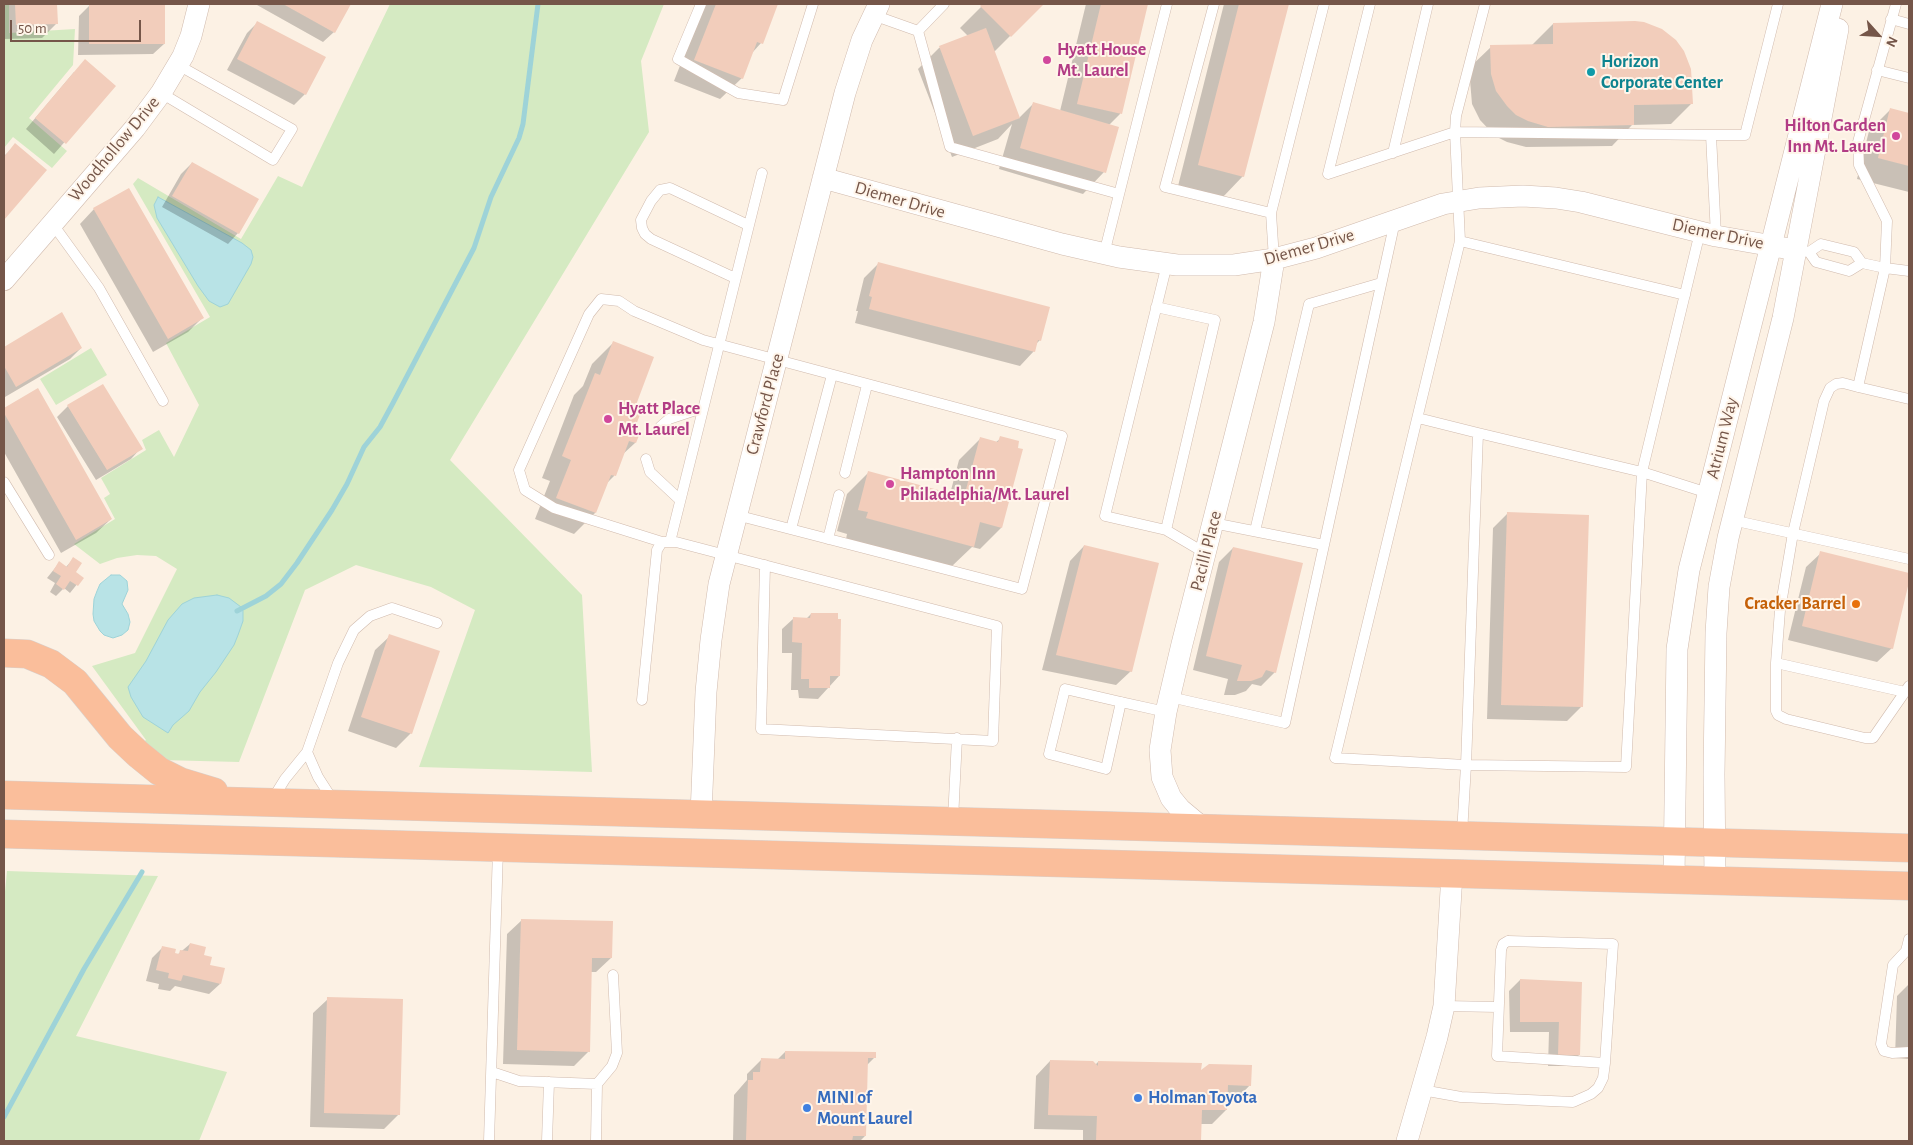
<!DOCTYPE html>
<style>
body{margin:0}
#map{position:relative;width:1913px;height:1145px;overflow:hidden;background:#fcf1e4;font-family:"Alegreya Sans",sans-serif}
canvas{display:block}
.frame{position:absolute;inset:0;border:5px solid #755649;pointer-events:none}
.north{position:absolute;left:1853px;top:10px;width:50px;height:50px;-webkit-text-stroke:4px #fff5ea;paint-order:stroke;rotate:116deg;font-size:14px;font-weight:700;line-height:20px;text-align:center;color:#755649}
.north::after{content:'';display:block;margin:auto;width:18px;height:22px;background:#755649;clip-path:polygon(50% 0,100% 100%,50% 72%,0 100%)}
.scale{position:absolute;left:10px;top:20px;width:131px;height:22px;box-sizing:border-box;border:2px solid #755649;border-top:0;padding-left:6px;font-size:15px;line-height:18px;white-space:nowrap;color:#755649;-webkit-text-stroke:4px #fff5ea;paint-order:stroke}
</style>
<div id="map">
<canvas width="1913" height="1145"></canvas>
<div class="frame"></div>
<div class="north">N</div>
<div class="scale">50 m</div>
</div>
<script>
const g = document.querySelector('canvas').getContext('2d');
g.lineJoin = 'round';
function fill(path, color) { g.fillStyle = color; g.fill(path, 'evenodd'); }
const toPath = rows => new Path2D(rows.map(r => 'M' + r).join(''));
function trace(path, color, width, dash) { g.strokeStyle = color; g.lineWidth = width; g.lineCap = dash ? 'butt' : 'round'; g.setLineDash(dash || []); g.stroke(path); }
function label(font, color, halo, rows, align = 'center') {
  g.font = font + ' "Alegreya Sans",sans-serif'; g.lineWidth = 4; g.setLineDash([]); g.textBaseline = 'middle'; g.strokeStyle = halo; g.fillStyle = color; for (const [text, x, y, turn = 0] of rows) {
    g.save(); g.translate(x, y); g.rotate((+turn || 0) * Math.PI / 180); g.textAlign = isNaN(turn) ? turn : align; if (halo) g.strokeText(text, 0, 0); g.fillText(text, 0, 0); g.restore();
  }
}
const green = toPath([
 [4,4,9,4,9,33,75,29,73,65,29,118,67,151,52,168,13,137,4,148],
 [390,4,664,4,641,61,649,132,450,460,582,595,592,772,419,767,475,610,431,587,356,565,305,590,239,762,122,759,146,740,92,666,135,653,177,569,156,556,137,555,117,558,100,564,74,544,115,519,104,498,110,494,101,478,146,450,142,440,159,430,174,457,199,405,166,343,210,317,133,184,138,178,241,239,278,176,302,187],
 [91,348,107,375,56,405,40,379],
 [7,871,158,876,76,1036,227,1072,199,1141,4,1141,4,902]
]);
const water = toPath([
 [158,197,242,243,251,250,253,257,251,264,228,304,220,307,209,301,198,286,157,218,154,205,158,197],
 [111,575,120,575,127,581,128,590,122,604,128,614,130,622,128,630,122,635,113,638,104,635,100,631,94,621,93,614,94,599,97,591,100,584,111,575],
 [217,595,229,598,241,607,243,611,243,621,238,635,234,645,216,672,200,692,189,711,173,725,168,733,143,717,131,697,128,687,146,661,168,620,182,604,194,598,217,595]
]);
const shadow = toPath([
 [4,4,56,4,56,24,42,38,4,39],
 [258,4,349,4,334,32,323,42,257,5],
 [704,4,777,4,761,43,752,53,742,78,720,99,674,81],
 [984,4,1042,4,994,52,1019,118,1034,103,1060,111,1086,4,1147,4,1120,114,1109,125,1104,172,1083,194,999,169,1012,124,998,139,952,157,918,69,939,48,968,36,960,28],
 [1224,4,1287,4,1243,176,1222,198,1178,186],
 [89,6,164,44,153,54,78,55,79,16],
 [257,23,305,94,294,105,227,70,247,33],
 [1553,24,1687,60,1692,80,1692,103,1671,124,1632,125,1612,146,1526,147,1507,142,1495,136,1480,120,1472,104,1469,68,1491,47,1531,46],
 [74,72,114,86,54,154,26,129],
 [1890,110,1909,114,1909,192,1857,179,1869,131],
 [16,145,45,170,4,219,4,156],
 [192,163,238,233,228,244,162,207,181,174],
 [94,209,202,318,188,332,153,352,80,224],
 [878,264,1040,340,1036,344,1034,351,1020,366,855,323,858,311,856,311,864,278],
 [61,314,81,348,70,359,5,397,4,348],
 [613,343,634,405,632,431,638,433,635,443,622,455,614,476,606,484,595,513,574,534,535,519,550,481,542,478,574,395,583,386,592,364],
 [37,390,111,519,96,533,61,553,4,452,4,409],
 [68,406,141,448,131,459,96,480,57,417],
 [1001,438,1001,528,980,549,972,547,951,567,846,539,847,534,837,531,847,494,868,473,950,494,959,460,980,439,995,443],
 [1508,513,1582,706,1567,721,1487,719,1493,528],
 [1084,546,1131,671,1116,685,1042,670,1070,561],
 [1233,548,1275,672,1261,686,1252,684,1246,691,1235,695,1224,695,1228,679,1193,670,1219,562],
 [1821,553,1909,575,1892,648,1877,662,1788,640,1806,567],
 [73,559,74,573,82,578,70,593,64,588,56,596,50,592,55,583,47,578,59,563,66,567],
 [811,614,839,676,818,699,799,698,798,690,791,690,792,653,782,653,782,629,793,619,806,619],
 [390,636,411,733,396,748,348,731,375,650],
 [522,920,611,958,596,972,591,972,589,1051,574,1066,503,1064,507,934],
 [190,944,202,956,220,984,209,994,175,986,170,991,158,989,159,984,146,981,152,958,163,947,177,955],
 [1520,980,1580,983,1579,1055,1568,1066,1548,1066,1549,1032,1510,1032,1509,991],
 [1909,984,1909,1059,1895,1058,1897,996],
 [328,999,399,1114,384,1129,310,1127,313,1013],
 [785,1052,874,1058,867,1065,865,1136,860,1141,733,1141,734,1095,747,1080,747,1074,761,1060,777,1060],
 [1050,1061,1095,1065,1098,1062,1200,1073,1250,1085,1236,1100,1226,1099,1226,1110,1212,1124,1201,1124,1200,1141,1083,1141,1083,1130,1034,1129,1036,1076]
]);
const stream = toPath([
 [237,611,266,596,281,584,297,563,332,510,347,484,364,447,380,427,393,403,474,248,491,197,519,138,523,124,538,4],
 [4,1117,84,969,142,872]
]);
const building = toPath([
 [15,4,57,4,58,24,16,25],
 [89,4,165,4,165,44,89,44],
 [283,4,351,4,335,33],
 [716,4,778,4,763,44,757,42,743,79,694,60],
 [982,4,1044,4,1011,37,980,6],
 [1101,4,1148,4,1122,114,1077,104],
 [1239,4,1289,4,1244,177,1198,165],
 [257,21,326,57,306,95,237,59],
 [1635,21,1644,22,1662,29,1676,40,1684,51,1691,69,1693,104,1634,105,1634,125,1548,127,1528,121,1516,115,1507,106,1496,91,1491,74,1490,45,1553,44,1553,23],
 [986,28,1020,118,973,136,939,46],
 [85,59,116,86,66,144,35,118],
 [1033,102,1119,127,1106,173,1020,148],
 [1890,108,1909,113,1909,166,1878,158],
 [15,143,47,170,4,220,4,157],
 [192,162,259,199,239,234,172,196],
 [129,188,204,318,168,339,93,208],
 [878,262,1050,307,1041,341,1038,340,1035,352,869,309,872,297,869,296],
 [62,312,82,348,16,387,4,366,4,347],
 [613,341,654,357,636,405,643,407,634,430,640,433,636,443,629,441,616,476,611,475,596,513,556,498,571,460,562,456,595,373,600,375],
 [103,384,143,449,107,470,67,405],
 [38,388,112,519,76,540,4,413,4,408],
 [1000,436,1019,441,1018,448,1023,449,1002,528,980,522,974,547,866,518,868,512,858,510,868,471,964,497,980,437,998,442],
 [1507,512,1589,515,1583,707,1501,705],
 [1084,545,1159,563,1132,672,1056,655],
 [1233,547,1303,563,1276,673,1266,670,1262,677,1251,681,1237,681,1242,665,1206,656],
 [1820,551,1909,573,1909,582,1893,649,1802,626],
 [73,557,82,563,76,572,84,578,78,586,70,581,64,590,56,584,61,576,53,571,59,561,67,567],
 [811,613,838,613,838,619,841,619,840,676,830,676,830,688,809,688,809,679,801,679,802,643,792,642,793,617,810,618],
 [389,634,440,651,412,734,361,717],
 [521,919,613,921,612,958,592,958,590,1052,517,1050],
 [190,943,206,947,204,955,212,957,210,965,225,968,221,984,183,975,181,981,168,978,169,973,156,970,162,946,176,949,175,953,179,954,180,950,188,951],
 [1520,979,1582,982,1580,1055,1558,1056,1559,1022,1520,1022],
 [327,997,403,999,400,1115,324,1113],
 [785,1051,876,1052,876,1058,868,1058,866,1136,853,1136,852,1141,746,1141,748,1080,753,1080,753,1072,760,1072,761,1058,785,1059],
 [1050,1060,1093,1061,1098,1066,1098,1061,1202,1063,1201,1070,1209,1064,1252,1065,1251,1086,1228,1085,1227,1110,1202,1110,1201,1141,1096,1141,1097,1116,1048,1115]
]);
const service = toPath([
 [701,4,678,59,738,93,783,100,813,4],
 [1214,4,1165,187,1271,213],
 [1370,4,1328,174,1455,132,1460,241,1685,295],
 [1485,4,1456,116,1455,132,1711,135],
 [1896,4,1858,142,1859,165,1887,221,1885,268,1909,271],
 [873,15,918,31,944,4],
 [1891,19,1909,24],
 [918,31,950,147,1119,194],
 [1877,70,1909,78],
 [161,93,273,160,292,129,178,65],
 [1393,153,1428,4],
 [52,223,99,288,163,401],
 [1700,232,1642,472,1708,493],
 [1716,236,1711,135,1745,135,1778,4],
 [1460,241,1335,758,1466,765,1462,834],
 [1802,251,1809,252,1821,244,1854,252,1862,263],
 [1809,252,1816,262,1849,271,1862,263,1885,268,1858,387,1843,383,1836,384,1830,388,1824,401,1793,533,1780,610,1776,663,1776,711,1778,715,1786,719,1865,738,1873,738,1909,686],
 [1104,254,1167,4],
 [1274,259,1271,213,1324,4],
 [1167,264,1105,516,1166,530,1205,553],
 [735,278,651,239,645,234,642,228,641,220,651,201,660,190,670,188,748,225],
 [1156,307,1215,320,1166,530],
 [1858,387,1909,399],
 [1418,418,1478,433,1642,472,1626,767,1466,765,1478,433],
 [660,427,669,419,702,408],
 [646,459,650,472,680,500],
 [845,473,867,385],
 [4,482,49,555],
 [1732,520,1909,559],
 [1213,523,1324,545],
 [791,529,832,375],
 [1255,531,1309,304,1381,283],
 [828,539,839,495],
 [662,542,554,508,525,490,519,470,589,314,601,299,619,301,634,311,703,340,1062,436,1022,589,736,515],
 [670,542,762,173],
 [1776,663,1905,692],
 [1170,697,1285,723,1395,221],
 [642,700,657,550,662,542,676,542,894,599,997,626,993,741,761,729,765,565],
 [1121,702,1106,769,1049,754,1065,689,1121,702,1166,712],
 [307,752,338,663,354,630,370,616,392,608,437,623],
 [272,800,285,779,307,752,318,777,334,802],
 [953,820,957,738],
 [1909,939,1906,951,1893,965,1881,1044,1884,1051,1892,1053,1909,1052],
 [1508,941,1613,944,1605,1063,1497,1056,1501,950,1503,944,1508,941],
 [1444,1006,1498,1007],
 [492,1072,519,1081,597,1084],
 [1422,1090,1461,1097,1573,1102,1591,1094,1598,1088,1603,1078,1605,1063],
 [489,1141,498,849],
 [547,1141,549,1082],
 [596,1141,597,1084,612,1066,617,1053,613,975]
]);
const minor = toPath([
 [823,178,1062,244,1119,257,1177,265,1234,265,1274,259,1316,248,1443,204,1479,198,1523,196,1556,198,1581,202,1716,236,1796,250],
 [4,280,135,128,161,93,183,56,191,36,199,4],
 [701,815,706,692,711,640,719,584,845,93,862,40,879,4],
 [1204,829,1180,809,1171,798,1162,777,1160,750,1166,712,1182,644,1264,322,1274,259],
 [1674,880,1677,649,1689,570,1832,4],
 [1715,881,1714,774,1716,633,1719,587,1728,538,1783,318,1838,29],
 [1407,1141,1437,1037,1444,1006,1452,874]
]);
const trunk = toPath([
 [4,653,27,654,51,664,75,682,120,737,138,754,159,771,181,782,214,792],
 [4,795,1909,848],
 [4,834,1909,886]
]);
const markers = [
 [1047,60,5,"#d1479c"],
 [1591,72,5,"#0f9aa8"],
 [1896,136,5,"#d1479c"],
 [608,419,5,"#d1479c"],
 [890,484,5,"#d1479c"],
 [1856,604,5,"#e8710a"],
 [1138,1098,5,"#3f7fe0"],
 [807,1108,5,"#3f7fe0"]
];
const hotelNames = [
 ["Hyatt House",1057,50],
 ["Mt. Laurel",1057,71],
 ["Hilton Garden",1886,126,"right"],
 ["Inn Mt. Laurel",1886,147,"right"],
 ["Hyatt Place",618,409],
 ["Mt. Laurel",618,430],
 ["Hampton Inn",900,474],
 ["Philadelphia/Mt. Laurel",900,495]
];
const cultureNames = [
 ["Horizon",1601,62],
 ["Corporate Center",1601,83]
];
const streetNames = [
 ["Woodhollow Drive",114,149,-50],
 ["Diemer Drive",900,200,16],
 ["Diemer Drive",1718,234,12],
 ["Diemer Drive",1309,247,-16],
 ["Crawford Place",765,404,-75],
 ["Atrium Way",1722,438,-76],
 ["Pacilli Place",1206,551,-76]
];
const foodNames = [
 ["Cracker Barrel",1846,604]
];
const shopNames = [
 ["MINI of",817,1098],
 ["Mount Laurel",817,1119],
 ["Holman Toyota",1148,1098]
];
fill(green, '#d5eac2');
fill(water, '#b8e3e6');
trace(water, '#9ed3d8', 1);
fill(shadow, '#0003');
trace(stream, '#9ed3d8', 5);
fill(building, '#f2cdbb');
trace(service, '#d0baad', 11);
trace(minor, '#d0baad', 22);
trace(trunk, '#d8d0cc', 29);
trace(service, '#fff', 10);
trace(minor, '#fff', 21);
trace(trunk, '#fabe9b', 28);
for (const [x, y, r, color] of markers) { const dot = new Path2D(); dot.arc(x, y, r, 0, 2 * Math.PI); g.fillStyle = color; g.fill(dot); trace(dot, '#fff5ea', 2); }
label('bold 18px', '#b23c85', '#fff5ea', hotelNames, 'left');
label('bold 18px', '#0d838f', '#fff5ea', cultureNames, 'left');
label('18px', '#755649', '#fff5ea', streetNames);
label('bold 18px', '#c56008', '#fff5ea', foodNames, 'right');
label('bold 18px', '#366cbe', '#fff5ea', shopNames, 'left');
</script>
